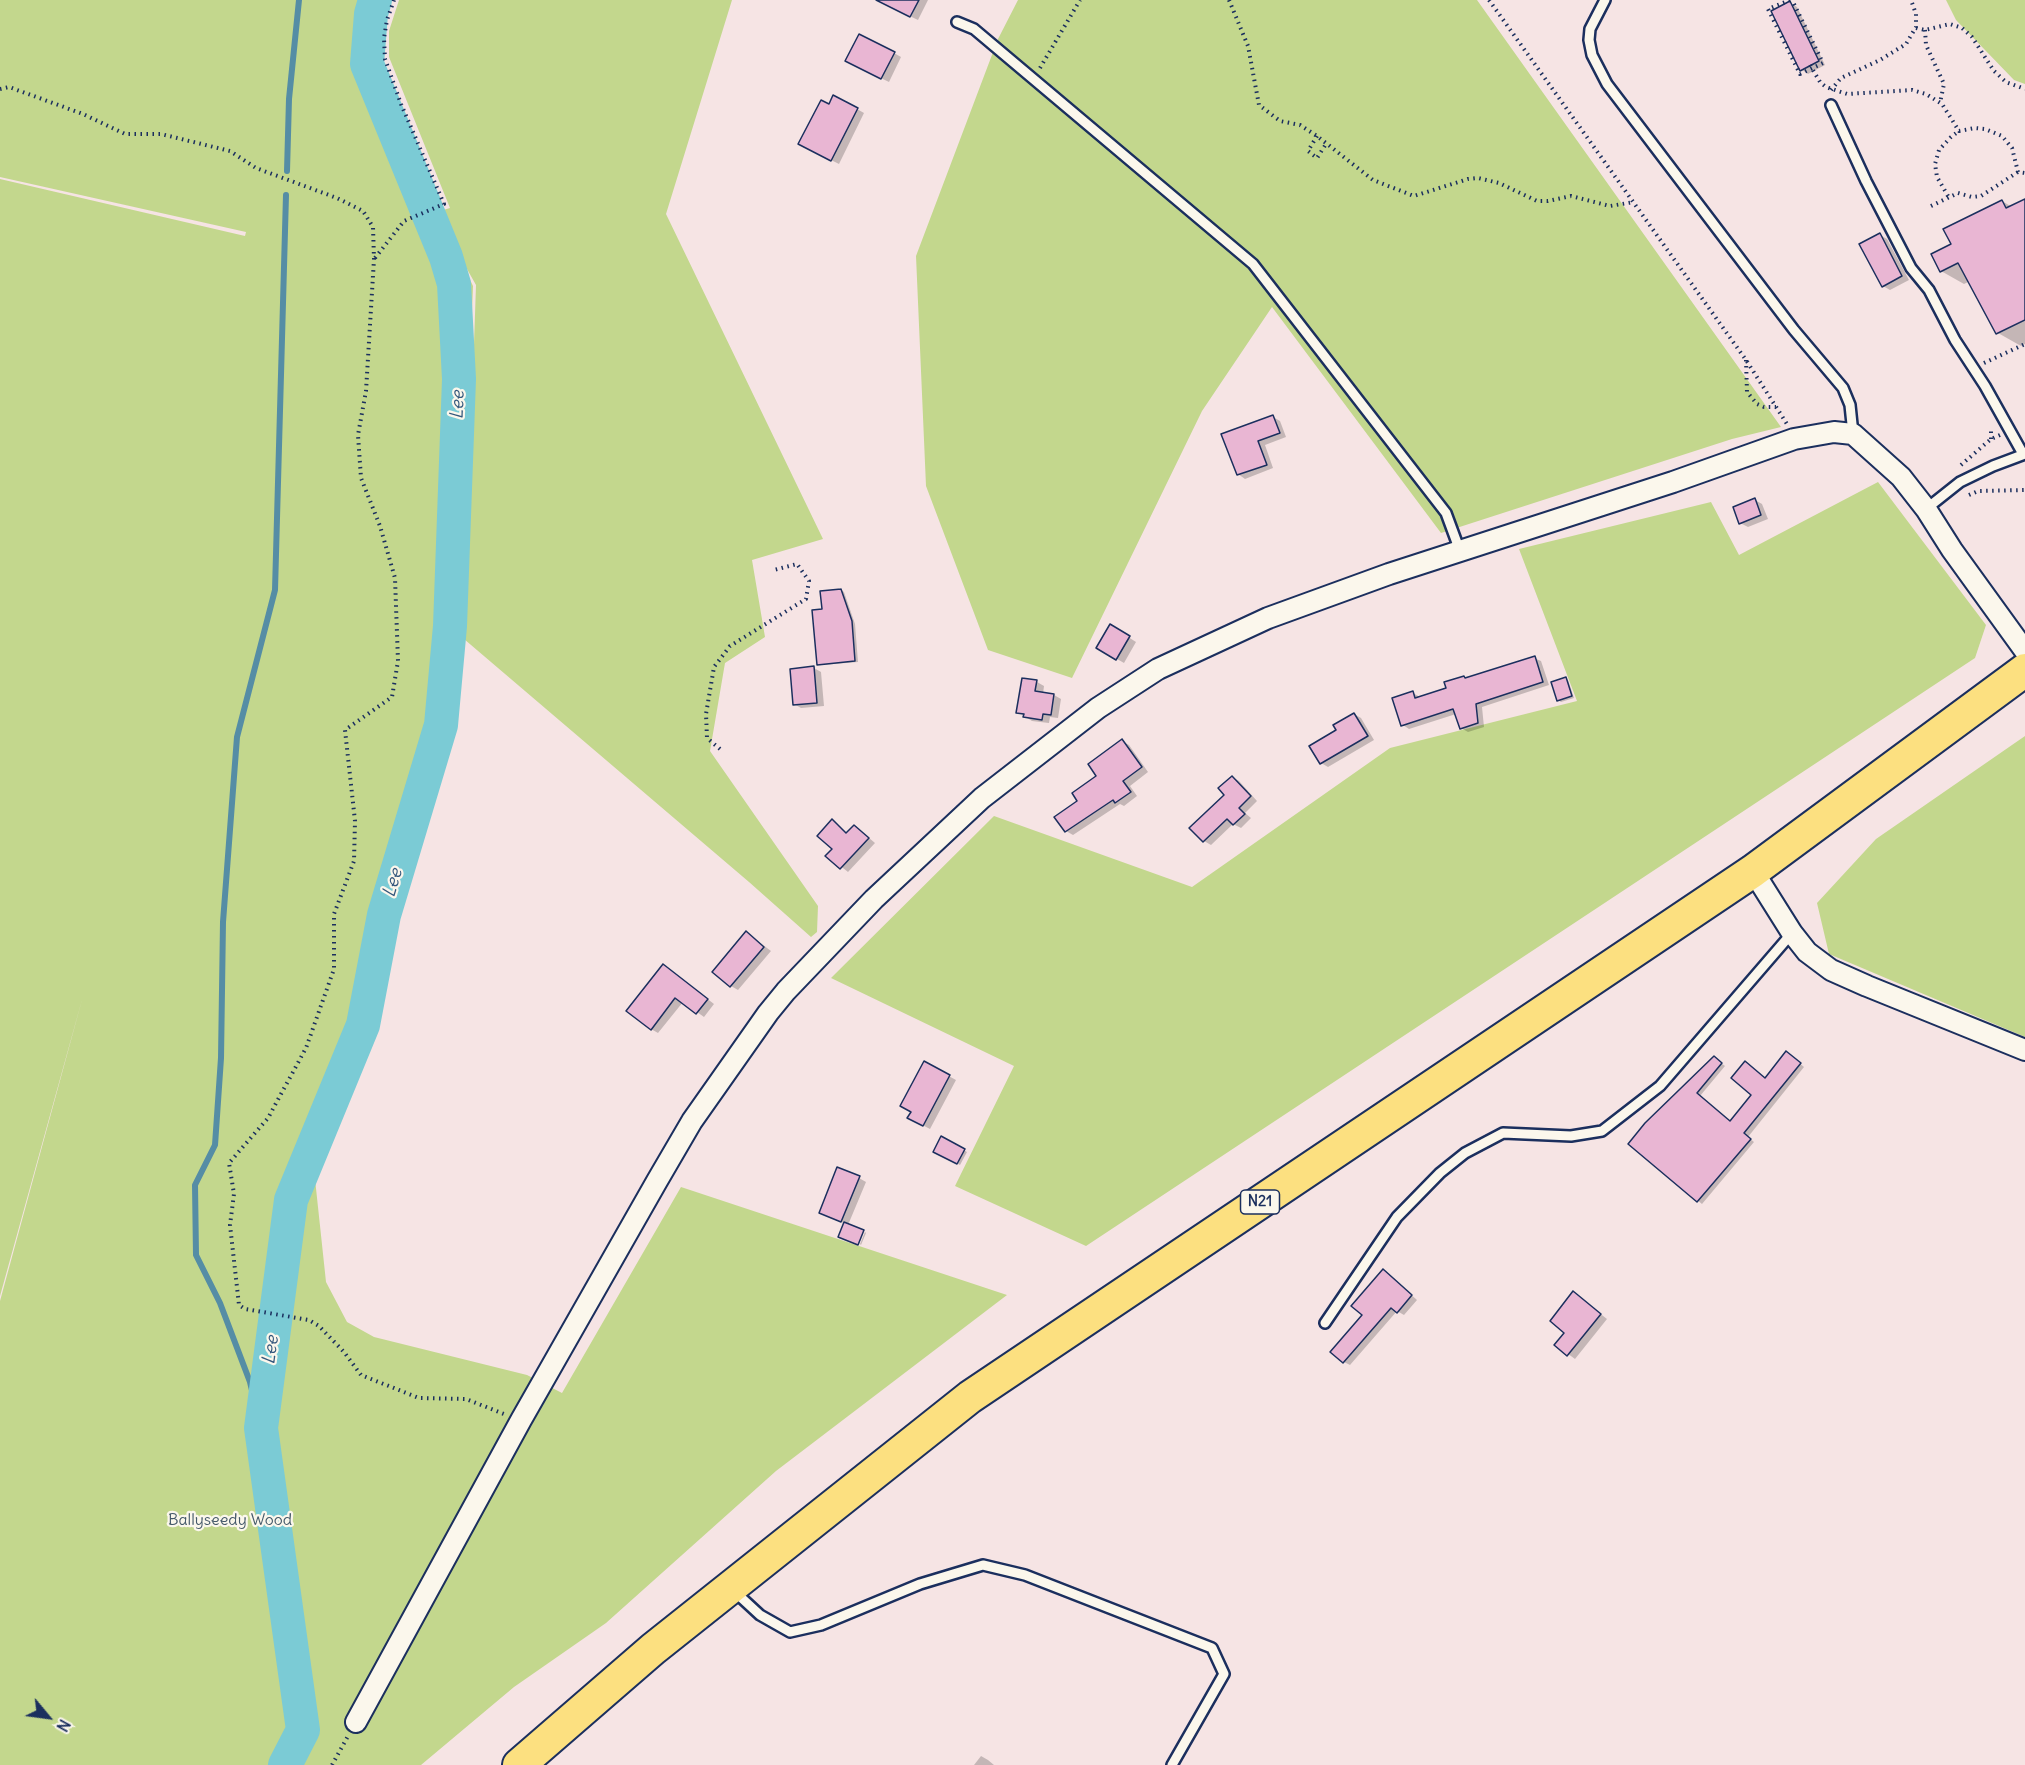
<!DOCTYPE html>
<style>
body{margin:0}
#map{position:relative;width:2025px;height:1765px;overflow:hidden;background:#f6e4e4;font-family:Delius,sans-serif}
canvas{display:block}
.north{position:absolute;left:18px;top:1687px;width:60px;height:60px;-webkit-text-stroke:4px #fbf7ec;paint-order:stroke;rotate:119deg;font-size:16px;font-weight:700;line-height:24px;text-align:center;color:#1b2f5e}
.north::after{content:'';display:block;margin:auto;width:21px;height:27px;background:#1b2f5e;clip-path:polygon(50% 0,100% 100%,50% 72%,0 100%)}
</style>
<div id="map">
<canvas width="2025" height="1765"></canvas>
<div class="north">N</div>
</div>
<script>
const g = document.querySelector('canvas').getContext('2d');
g.lineJoin = 'round';
function fill(path, color) { g.fillStyle = color; g.fill(path, 'evenodd'); }
const toPath = rows => new Path2D(rows.map(r => 'M' + r).join(''));
function trace(path, color, width, dash) { g.strokeStyle = color; g.lineWidth = width; g.lineCap = dash ? 'butt' : 'round'; g.setLineDash(dash || []); g.stroke(path); }
function label(font, color, halo, rows, align = 'center') {
  g.font = font + ' Delius,sans-serif'; g.lineWidth = 4.5; g.setLineDash([]); g.textBaseline = 'middle'; g.strokeStyle = halo; g.fillStyle = color; for (const [text, x, y, turn = 0] of rows) {
    g.save(); g.translate(x, y); g.rotate((+turn || 0) * Math.PI / 180); g.textAlign = isNaN(turn) ? turn : align; if (halo) g.strokeText(text, 0, 0); g.fillText(text, 0, 0); g.restore();
  }
}
const green = toPath([
 [0,0,386,0,380,16,381,60,443,224,440,211,450,208,389,57,389,31,399,0,732,0,666,214,823,539,752,560,765,637,725,663,710,751,818,906,817,932,811,937,749,882,464,639,476,285,454,246,473,286,456,700,397,906,374,1027,315,1179,326,1282,347,1322,374,1337,527,1375,562,1393,681,1187,1007,1295,776,1471,606,1623,514,1687,421,1765,0,1765,0,1301,83,996,0,1296,0,179,245,236,246,232,0,177],
 [1018,0,1477,0,1781,427,1732,439,1441,533,1272,307,1202,411,1072,678,988,650,926,486,916,256,998,39],
 [1946,0,2025,0,2025,84,2014,80,1956,20],
 [1878,482,1986,625,1975,658,1086,1246,955,1186,1014,1066,831,978,994,816,1192,887,1390,748,1577,701,1519,549,1711,502,1739,555],
 [2025,736,2025,1037,1829,954,1817,903,1876,839]
]);
const shadow = toPath([
 [893,0,928,0,918,20,897,10],
 [1790,3,1797,7,1825,65,1808,74,1801,69],
 [894,53,901,57,889,82,854,65],
 [829,106,857,109,864,113,839,164,807,148],
 [2002,201,2012,207,2025,201,2025,344,2021,346,1998,333,1970,281,1964,284,1941,271,1953,245],
 [1880,235,1887,239,1909,280,1890,290,1883,286],
 [1273,417,1280,421,1286,437,1265,445,1273,468,1245,479,1238,474,1223,435],
 [1755,500,1762,504,1768,519,1748,527,1740,523],
 [841,590,844,592,855,624,858,662,822,665,819,664,824,610],
 [1111,626,1136,642,1124,663,1098,648],
 [1534,658,1541,661,1549,685,1482,707,1484,727,1468,732,1461,728,1456,714,1409,729,1403,725,1413,693,1420,697,1448,689,1464,677,1467,679],
 [814,668,821,672,824,706,801,708,794,704],
 [1565,678,1568,680,1574,698,1561,702,1558,700],
 [1037,682,1044,686,1043,694,1054,695,1061,699,1058,718,1050,717,1049,723,1032,721,1018,712],
 [1354,714,1361,718,1374,740,1328,767,1321,763,1338,731],
 [1122,741,1129,745,1148,772,1130,786,1137,796,1124,806,1120,804,1073,835,1066,831,1080,801],
 [1232,777,1239,781,1257,801,1245,813,1251,818,1241,828,1233,824,1211,845,1204,841],
 [832,821,848,834,855,826,875,843,848,872,828,856,834,849],
 [747,933,771,951,738,990,731,986],
 [670,970,714,1004,704,1017,683,1002,658,1033,651,1029],
 [1791,1056,1804,1067,1748,1137,1754,1142,1702,1204,1630,1144,1714,1058,1725,1066,1700,1096,1731,1122,1766,1079],
 [925,1063,956,1080,930,1129,909,1118,913,1111],
 [942,1138,967,1152,960,1165,935,1151],
 [859,1178,866,1182,848,1225,828,1216],
 [865,1232,866,1233,861,1245,860,1244],
 [1389,1275,1417,1300,1404,1315,1397,1311,1350,1365,1344,1362,1364,1315],
 [1574,1293,1607,1319,1575,1359,1556,1345,1566,1333],
 [981,1756,988,1760,994,1765,974,1765]
]);
const stream = toPath([
 [287,171,289,99,299,0],
 [261,1428,250,1382,220,1303,196,1255,195,1185,215,1145,221,1058,223,922,237,737,275,590,286,195]
]);
const river = toPath([
 [285,1765,303,1730,261,1428,291,1200,363,1025,384,915,441,725,450,626,459,379,454,284,446,257,367,64,371,14,375,0]
]);
const building = toPath([
 [876,0,919,0,910,17,876,0],
 [1790,1,1819,61,1800,71,1771,11,1790,1],
 [859,34,895,52,881,79,845,61,859,34],
 [833,95,858,108,831,161,798,144,821,100,829,104,833,95],
 [2025,199,2025,320,1996,334,1958,263,1940,272,1931,254,1951,244,1943,229,2002,200,2006,208,2025,199],
 [1880,233,1902,276,1882,287,1859,244,1880,233],
 [1273,415,1280,433,1258,441,1267,465,1237,475,1221,434,1273,415],
 [1755,498,1761,515,1739,524,1733,507,1755,498],
 [841,589,852,621,855,661,817,665,812,610,822,609,820,591,841,589],
 [1110,624,1130,636,1116,660,1096,648,1110,624],
 [1535,656,1543,682,1476,704,1478,723,1460,729,1453,709,1401,726,1392,698,1413,691,1415,698,1446,688,1444,682,1464,676,1465,678,1535,656],
 [814,666,817,703,793,705,790,669,814,666],
 [1566,677,1572,696,1557,701,1551,682,1566,677],
 [1022,678,1037,680,1035,691,1054,694,1051,715,1043,714,1042,720,1023,717,1024,714,1016,713,1022,678],
 [1354,713,1368,736,1320,764,1309,746,1336,730,1333,725,1354,713],
 [1122,739,1142,767,1123,781,1131,792,1115,803,1113,800,1065,832,1054,817,1077,801,1072,793,1096,776,1088,764,1122,739],
 [1232,776,1251,796,1239,808,1245,814,1233,825,1227,819,1203,842,1189,828,1224,795,1218,788,1232,776],
 [832,819,846,833,854,825,869,838,840,869,825,856,832,849,817,836,832,819],
 [746,931,764,947,730,987,712,972,746,931],
 [663,964,708,999,696,1014,675,998,651,1030,626,1011,663,964],
 [1786,1051,1801,1063,1744,1133,1751,1139,1697,1202,1628,1144,1645,1123,1714,1056,1722,1063,1697,1093,1730,1121,1751,1095,1731,1078,1745,1061,1765,1078,1786,1051],
 [924,1061,950,1075,923,1126,907,1118,911,1112,900,1106,924,1061],
 [941,1136,965,1149,957,1164,933,1152,941,1136],
 [837,1167,860,1176,841,1222,819,1213,837,1167],
 [844,1222,864,1230,858,1245,838,1237,844,1222],
 [1383,1269,1412,1295,1397,1313,1391,1308,1343,1363,1330,1352,1362,1315,1351,1306,1383,1269],
 [1573,1291,1601,1314,1567,1356,1554,1345,1564,1333,1550,1321,1573,1291]
]);
const path = toPath([
 [1229,0,1248,46,1259,105,1280,121,1300,125,1317,136,1373,180,1414,196,1468,179,1478,178,1499,183,1537,201,1548,201,1571,196,1610,206,1634,202],
 [1489,0,1746,360,1787,424],
 [1790,0,1768,9,1800,74,1823,63,1792,0],
 [1916,28,1925,30,1950,24,1962,28,1972,37,1994,71,2006,82,2025,89],
 [1925,30,1926,45,1944,84,1940,103],
 [1810,65,1820,82,1826,87,1847,94,1912,90,1926,94,1942,104,1959,131,1975,128,1985,129,2002,136,2012,148,2018,172,2025,173],
 [1040,68,1080,0],
 [0,89,9,87,83,114,125,134,161,134,230,151,256,168,337,198,363,211,373,227,374,259,366,391,358,435,361,478,380,526,395,578,398,661,392,697,345,730,355,821,354,861,334,914,334,969,306,1048,268,1118,229,1163,234,1194,230,1225,239,1305,245,1309,309,1320,319,1326,344,1352,361,1375,419,1398,466,1399,504,1414],
 [1831,90,1841,78,1880,60,1906,44,1916,27,1916,14,1911,0],
 [1317,136,1308,151,1317,158,1326,144],
 [1948,196,1937,177,1935,164,1939,150,1951,137,1959,131],
 [1931,206,1958,193,1972,197,1981,196,2018,172],
 [375,258,404,221,444,204,401,104,385,59,384,38,387,20,394,0],
 [1746,360,1747,392,1757,404,1764,407,1776,407],
 [1984,363,2025,344],
 [1991,439,1991,427],
 [1961,465,1991,439,2000,435],
 [1969,495,1978,491,2025,490],
 [720,749,707,738,706,714,714,667,730,646,806,599,809,581,797,564,774,570],
 [332,1765,348,1736]
]);
const service = toPath([
 [1605,0,1590,29,1589,40,1592,55,1607,84,1794,330,1843,388,1850,405,1853,434],
 [957,22,974,29,1253,264,1446,513,1460,551],
 [1831,105,1866,181,1911,268,1929,290,1955,340,1985,386,2023,454],
 [1926,509,1960,482,1993,466,2025,454],
 [1325,1323,1397,1217,1440,1173,1465,1153,1503,1133,1571,1136,1602,1131,1660,1086,1792,933],
 [734,1591,760,1615,790,1632,821,1625,920,1584,983,1565,1025,1575,1212,1648,1224,1674,1172,1765]
]);
const minor = toPath([
 [1753,871,1792,933,1807,952,1831,970,1867,986,2025,1050],
 [356,1722,521,1420,657,1181,692,1121,768,1013,786,991,874,899,982,798,1098,708,1158,669,1268,618,1389,574,1673,482,1794,439,1834,432,1853,434,1901,477,1926,509,1952,550,2025,651]
]);
const trunk = toPath([
 [519,1765,653,1649,970,1397,1753,871,2025,670]
]);
const shields = [
 [1260,1202,39]
];
const shieldNames = [
 ["N21",1260,1202]
];
const parkNames = [
 ["Ballyseedy Wood",230,1520]
];
const waterNames = [
 ["Lee",458,405,-88],
 ["Lee",393,883,-73],
 ["Lee",271,1350,-82]
];
fill(green, '#c3d78d');
fill(shadow, '#0003');
trace(stream, '#558da5', 6);
trace(river, '#7bcbd5', 34);
fill(building, '#e9b6d3');
trace(building, '#1b2f5e', 1.5);
trace(service, '#1b2f5e', 14);
trace(minor, '#1b2f5e', 24);
trace(trunk, '#1b2f5e', 36);
trace(path, '#1b2f5e', 4, [1.5, 4.5]);
trace(service, '#fbf7ec', 9);
trace(minor, '#fbf7ec', 20);
trace(trunk, '#fce080', 32);
for (const [x, y, w] of shields) { const box = new Path2D(); box.roundRect(x - w / 2, y - 12, w, 24, 4.5); g.fillStyle = '#fbf7ec'; g.fill(box); trace(box, '#1b2f5e', 1.5); }
label('bold 15px', '#1b2f5e', null, shieldNames);
label('16px', '#45596a', '#fbf7ec', parkNames);
label('italic 18px', '#33567c', '#fbf7ec', waterNames);
</script>
